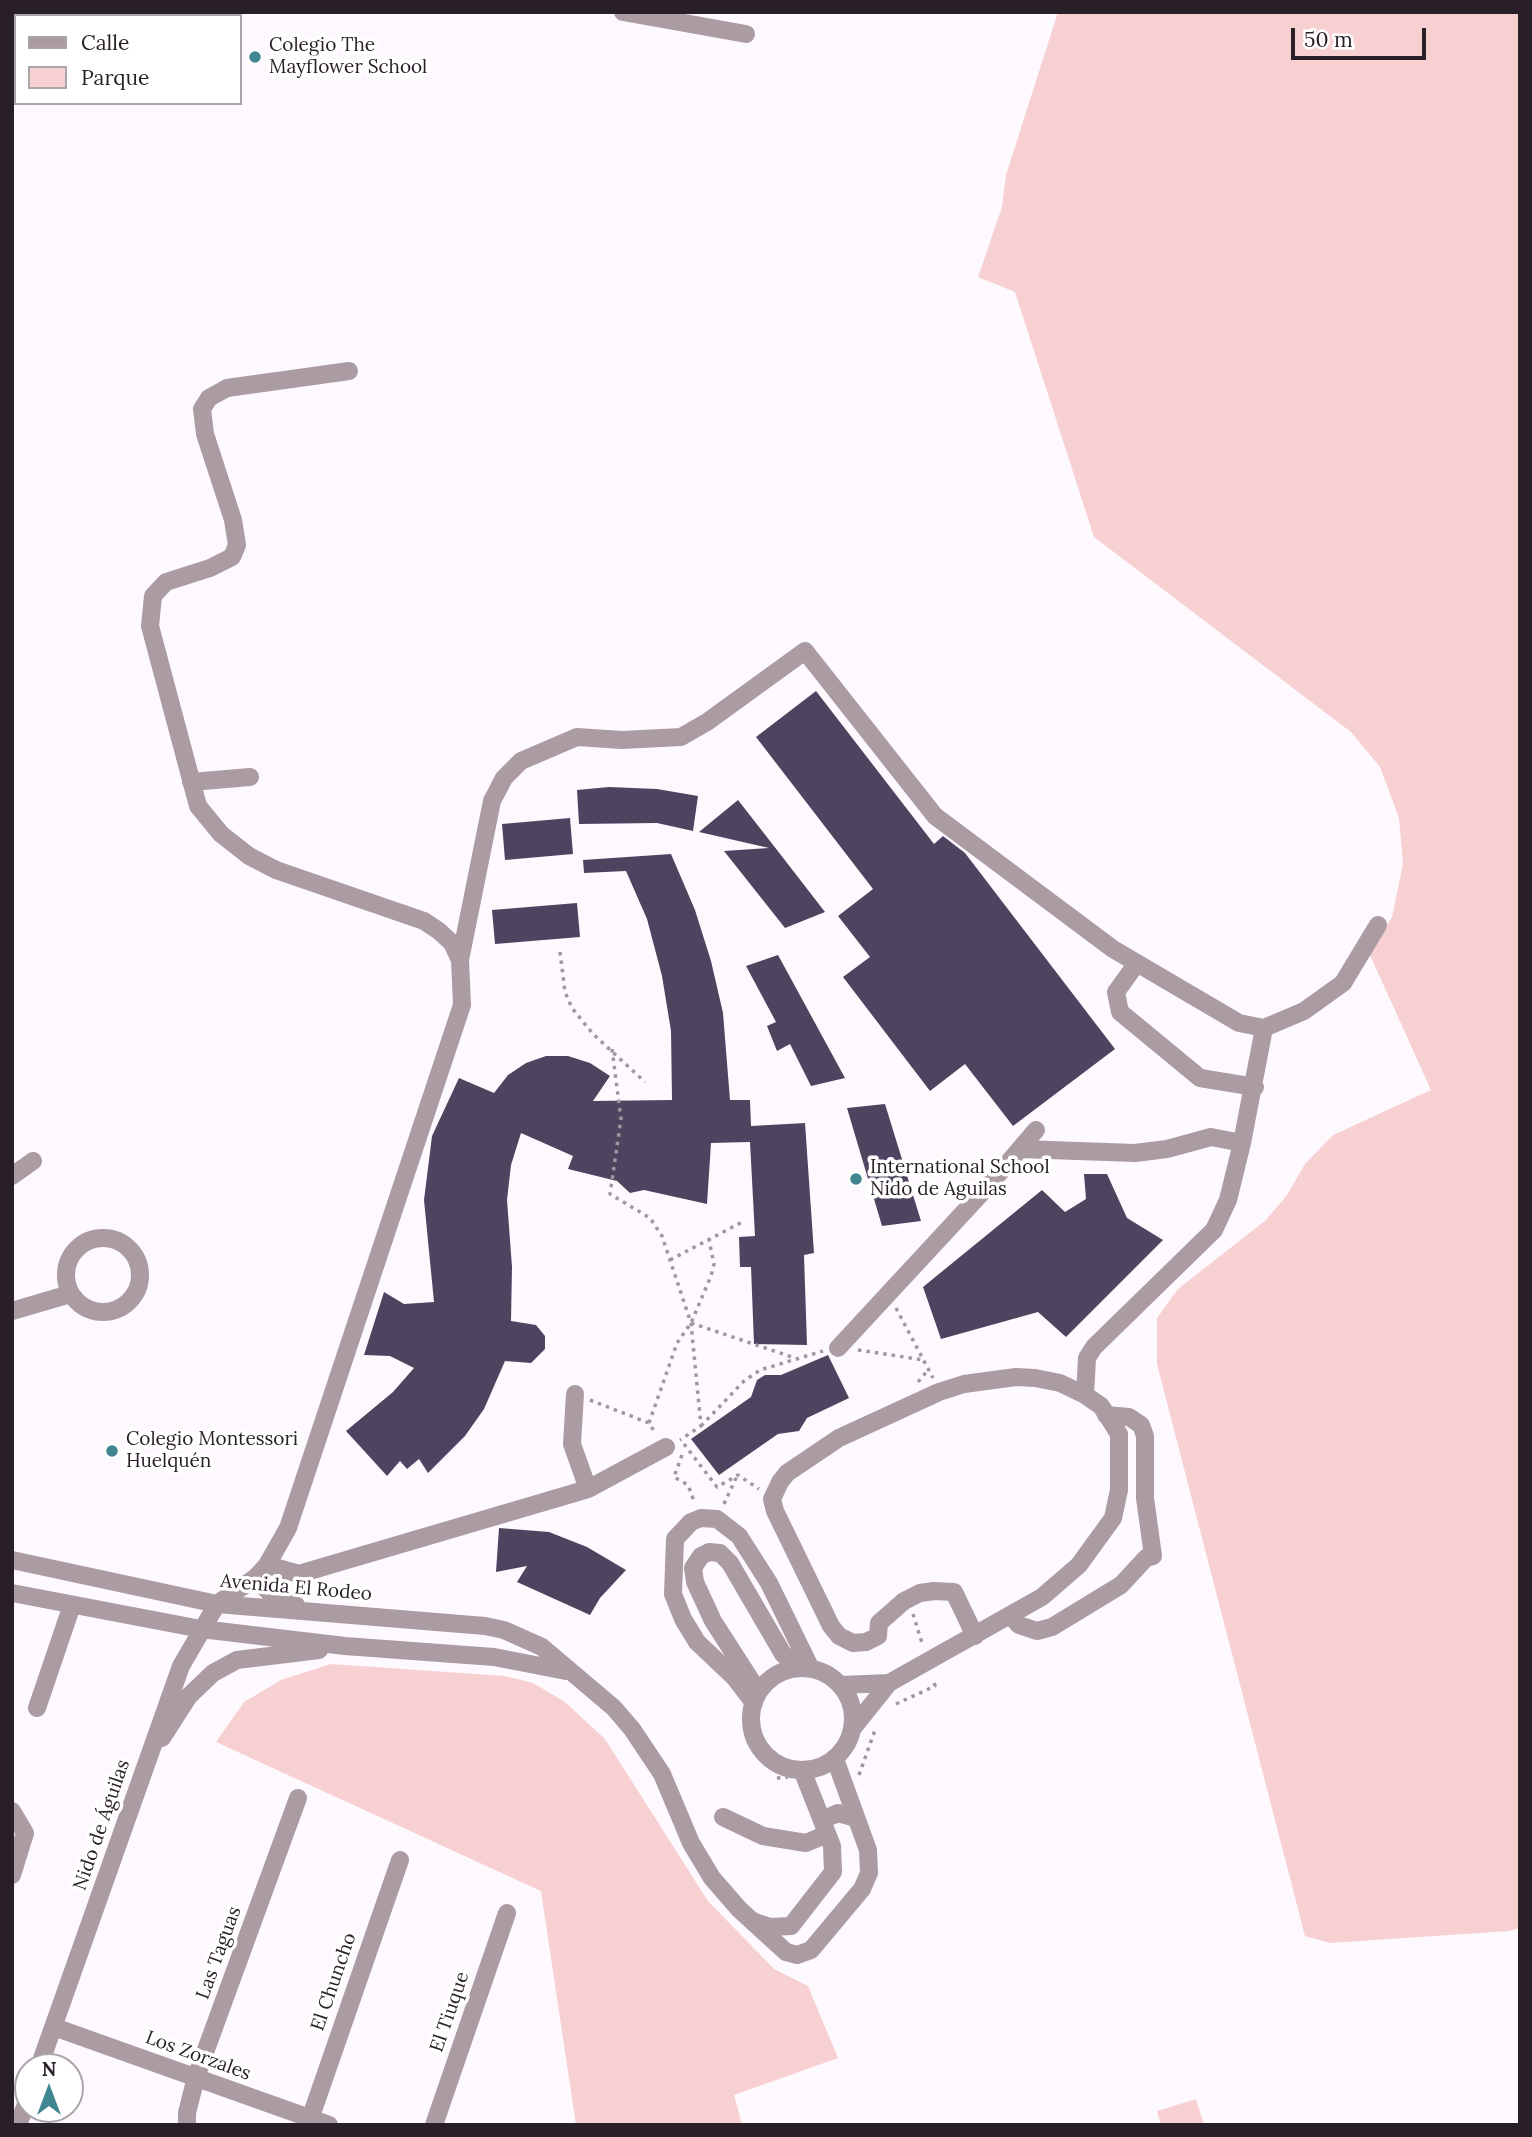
<!DOCTYPE html>
<meta charset="utf-8">
<style>
body{margin:0}
#map{position:relative;width:1532px;height:2137px;overflow:hidden;background:#fef9fe;font-family:Lora,serif}
canvas{display:block}
.frame{position:absolute;inset:0;border:14px solid #291f29;pointer-events:none}
.legend{position:absolute;left:14px;top:14px;width:228px;height:91px;box-sizing:border-box;background:#fff;border:2px solid #a9a5a9;margin:0;padding:9px 12px;list-style:none;font-size:21px;color:#291f29}
.legend li{display:flex;align-items:center;gap:14px;height:35px}
.legend b{width:35px;border:2px solid #a9a5a9}
.north{position:absolute;left:14px;top:2053px;width:70px;height:70px;box-sizing:border-box;background:#fff;border:2px solid #a9a5a9;border-radius:50%;rotate:0deg;font-size:19px;font-weight:700;line-height:28px;text-align:center;color:#291f29}
.north::after{content:'';display:block;margin:auto;width:24px;height:32px;background:#408690;clip-path:polygon(50% 0,100% 100%,50% 72%,0 100%)}
.scale{position:absolute;left:1291px;top:28px;width:135px;height:32px;box-sizing:border-box;border:4px solid #291f29;border-top:0;padding-left:9px;font-size:21px;line-height:24px;white-space:nowrap;color:#291f29;-webkit-text-stroke:5px #fff;paint-order:stroke}
</style>
<div id="map">
<canvas width="1532" height="2137"></canvas>
<div class="frame"></div>
<ul class="legend">
<li><b style="height:9px;background:#ab9ba2"></b>Calle</li>
<li><b style="height:19px;background:#f7d0d2"></b>Parque</li>
</ul>
<div class="north">N</div>
<div class="scale">50 m</div>
</div>
<script>
const g = document.querySelector('canvas').getContext('2d');
g.lineJoin = 'round';
function fill(path, color) { g.fillStyle = color; g.fill(path, 'evenodd'); }
const toPath = rows => new Path2D(rows.map(r => 'M' + r).join(''));
function trace(path, color, width, dash) { g.strokeStyle = color; g.lineWidth = width; g.lineCap = dash ? 'butt' : 'round'; g.setLineDash(dash || []); g.stroke(path); }
function label(font, color, halo, rows, align = 'center') {
  g.font = font + ' Lora,serif'; g.lineWidth = 7; g.setLineDash([]); g.textBaseline = 'middle'; g.strokeStyle = halo; g.fillStyle = color; for (const [text, x, y, turn = 0] of rows) {
    g.save(); g.translate(x, y); g.rotate((+turn || 0) * Math.PI / 180); g.textAlign = isNaN(turn) ? turn : align; if (halo) g.strokeText(text, 0, 0); g.fillText(text, 0, 0); g.restore();
  }
}
const green = toPath([
 [1058,12,1520,12,1520,1928,1509,1931,1330,1943,1305,1936,1157,1364,1157,1318,1178,1289,1266,1220,1287,1195,1305,1164,1333,1135,1431,1090,1369,953,1392,917,1403,864,1399,818,1380,767,1351,732,1094,537,1015,292,978,277,1002,207,1006,175],
 [331,1664,505,1676,533,1683,565,1702,605,1739,708,1901,774,1969,808,1986,838,2058,734,2095,742,2125,576,2125,541,1891,216,1742,244,1702,281,1680],
 [1196,2099,1204,2125,1161,2125,1157,2111]
]);
const building = toPath([
 [816,691,934,844,943,836,965,853,1115,1049,1013,1126,965,1064,930,1091,843,977,870,957,838,916,873,889,756,737],
 [609,787,657,789,698,796,693,831,657,823,579,824,577,790],
 [738,800,777,850,825,912,785,928,724,851,769,848,699,832],
 [570,818,573,854,505,860,502,824],
 [671,854,695,910,711,961,723,1013,730,1100,750,1100,751,1126,805,1123,814,1253,804,1255,807,1345,754,1344,751,1267,740,1267,739,1237,755,1236,750,1142,711,1143,707,1204,644,1190,630,1193,617,1181,568,1169,573,1156,521,1133,511,1165,507,1200,512,1267,511,1321,536,1325,545,1336,545,1349,531,1363,505,1361,484,1409,465,1436,428,1473,419,1459,407,1469,400,1461,387,1476,346,1431,393,1392,414,1368,390,1356,364,1355,384,1292,404,1304,434,1302,424,1200,432,1136,459,1078,494,1093,508,1075,526,1063,546,1056,568,1056,590,1063,610,1076,593,1101,672,1100,671,1031,662,976,647,919,626,871,584,873,583,860],
 [577,903,580,937,495,944,492,910],
 [778,955,845,1078,811,1086,790,1044,777,1051,767,1026,776,1022,746,966],
 [885,1104,921,1221,882,1226,847,1108],
 [1084,1174,1107,1174,1127,1218,1163,1240,1066,1337,1038,1312,941,1339,923,1287,1042,1190,1065,1212,1086,1199],
 [828,1355,849,1398,807,1418,799,1431,778,1434,719,1475,691,1439,751,1397,757,1380,765,1375,781,1375],
 [499,1528,549,1532,587,1547,626,1570,600,1598,590,1615,517,1582,527,1566,496,1572]
]);
const path = toPath([
 [560,952,565,992,572,1008,593,1034,645,1082],
 [612,1049,621,1119,610,1194,650,1218,662,1236,691,1323,701,1426,680,1440],
 [670,1260,744,1221],
 [896,1308,933,1378],
 [691,1323,792,1357],
 [858,1350,924,1360],
 [918,1382,928,1370],
 [590,1400,649,1423,656,1434],
 [649,1423,677,1343,691,1323,711,1276,714,1264,709,1240],
 [701,1426,744,1381,760,1370,823,1351],
 [684,1444,717,1487,738,1475,759,1489],
 [682,1455,674,1477,688,1485,694,1501],
 [724,1504,737,1476],
 [913,1614,922,1643],
 [896,1704,935,1686,933,1678],
 [859,1775,875,1730],
 [777,1778,788,1777]
]);
const minor = toPath([
 [623,12,746,34],
 [191,782,250,777],
 [460,960,492,801,504,778,521,761,577,737,622,740,681,737,707,722,805,651,935,816,1113,949,1239,1023,1264,1028,1304,1011,1343,983,1378,925],
 [1137,963,1116,992,1120,1012,1200,1078,1255,1087],
 [1020,1149,1135,1153,1167,1149,1211,1137,1242,1143],
 [12,1176,33,1161],
 '66 1275a37 37 0 1 1 74 0a37 37 0 1 1-74 0Z',
 [12,1311,70,1294],
 [838,1348,990,1184,1036,1130],
 [588,1489,666,1447],
 [12,1560,217,1604,485,1626,504,1630,542,1647,614,1708,632,1729,662,1774,691,1843,712,1878,739,1909,786,1952,797,1955,811,1950,862,1889,869,1873,868,1850,835,1759],
 [267,1565,299,1574,588,1489,572,1444,575,1394],
 [255,1578,271,1594,296,1605],
 [12,1593,201,1629,345,1646,494,1657,566,1671],
 [1010,1615,1019,1625,1037,1631,1052,1627,1121,1585,1146,1558,1153,1556,1145,1498,1145,1436,1141,1425,1129,1417,1106,1415],
 [975,1636,954,1592,934,1591,920,1593,904,1601,879,1623,878,1636,866,1642,853,1643,839,1636,831,1626,775,1511,772,1499,780,1482,787,1473,839,1438,939,1392,964,1384,1016,1377,1035,1378,1060,1383,1085,1395],
 '751 1719a51 51 0 1 1 102 0a51 51 0 1 1-102 0Z',
 [841,1685,889,1683],
 [758,1691,713,1621,695,1582,693,1568,701,1556,709,1552,720,1553,730,1563,783,1654,800,1668],
 [754,1703,735,1678,697,1642,683,1619,673,1594,675,1539,691,1522,701,1518,717,1519,739,1536,769,1583,811,1669],
 [37,1708,72,1605],
 [853,1728,889,1683,1042,1597,1079,1565,1113,1518,1119,1490,1119,1434,1101,1406,1085,1395,1087,1358,1094,1347,1214,1230,1228,1200,1242,1143,1264,1028],
 [162,1738,189,1696,213,1673,237,1660,319,1650],
 [12,1811,25,1833,12,1875],
 [723,1817,763,1836,806,1843,827,1834],
 [822,1820,838,1813,856,1818],
 [755,1922,770,1927,791,1926,833,1872,832,1846,802,1770],
 [54,2027,329,2125],
 [39,2067,181,1666,217,1604,255,1578,267,1565,288,1528,462,1005,460,960,452,943,439,931,424,921,276,870,249,856,221,834,198,806,150,626,153,596,166,582,210,568,232,557,237,545,233,520,205,434,202,409,209,398,227,388,349,371],
 [18,2125,28,2099],
 [187,2125,187,2113,196,2077,298,1798],
 [308,2125,400,1860],
 [434,2125,507,1913]
]);
const markers = [
 [255,57,7,"#408690"],
 [856,1179,7,"#408690"],
 [112,1451,7,"#408690"]
];
const poiNames = [
 ["Colegio The",269,46],
 ["Mayflower School",269,68],
 ["International School",870,1168],
 ["Nido de Aguilas",870,1190],
 ["Colegio Montessori",126,1440],
 ["Huelquén",126,1462]
];
const streetNames = [
 ["Avenida El Rodeo",296,1588,5],
 ["Nido de Águilas",102,1825,-71],
 ["Las Taguas",219,1953,-70],
 ["El Chuncho",334,1982,-71],
 ["El Tiuque",450,2012,-71],
 ["Los Zorzales",198,2056,20]
];
fill(green, '#f7d0d2');
fill(building, '#4f445f');
trace(path, '#a098a0', 3.5, [3.5, 5]);
trace(minor, '#ab9ba2', 18);
for (const [x, y, r, color] of markers) { const dot = new Path2D(); dot.arc(x, y, r, 0, 2 * Math.PI); g.fillStyle = color; g.fill(dot); trace(dot, '#fff', 2.5); }
label('19px', '#291f29', '#fff', poiNames, 'left');
label('19px', '#291f29', '#fff', streetNames);
</script>
